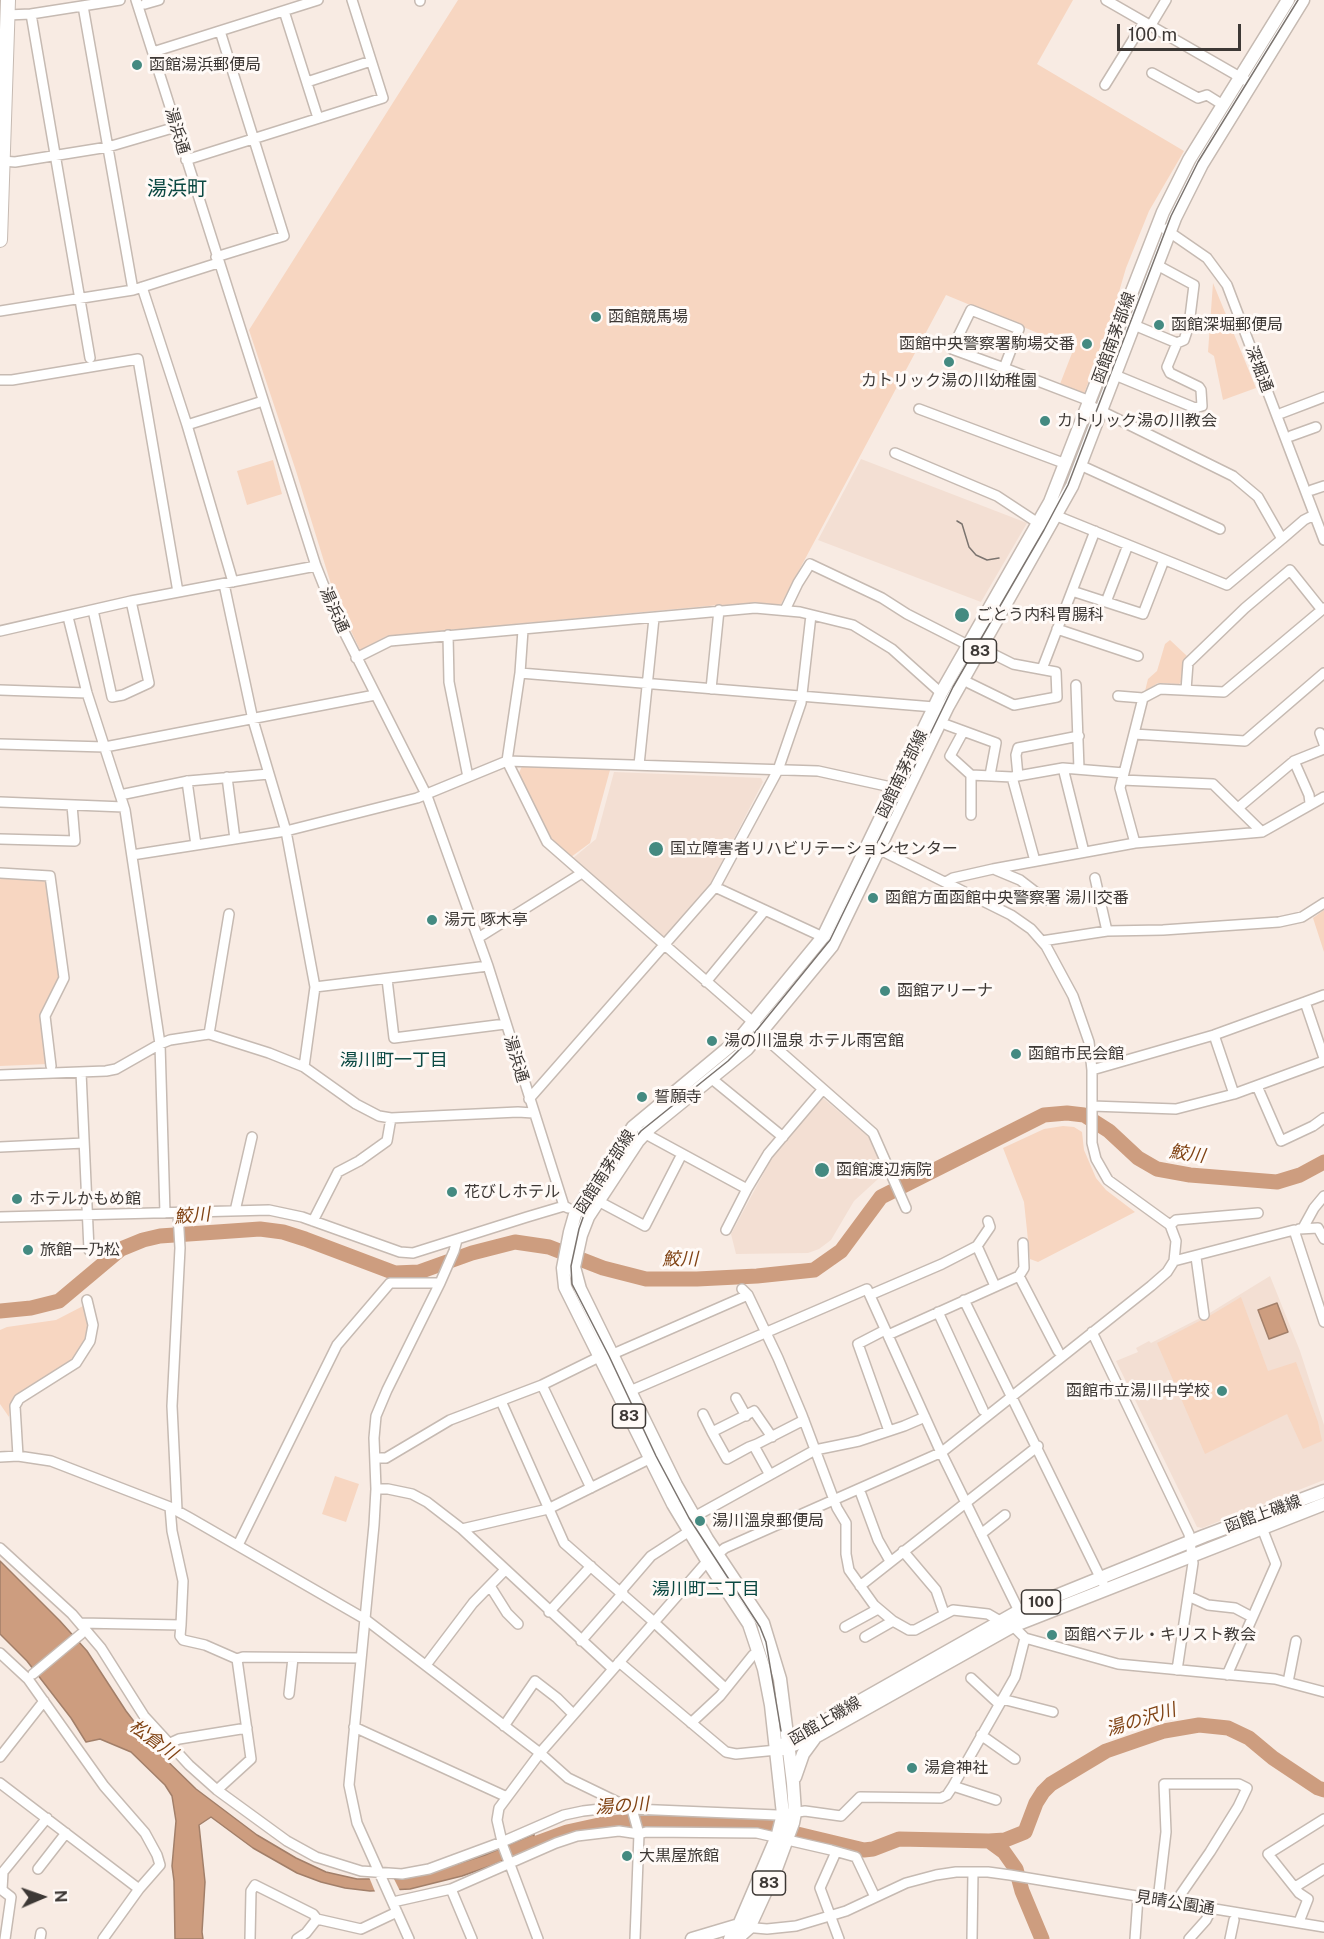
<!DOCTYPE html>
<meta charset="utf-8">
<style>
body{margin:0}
#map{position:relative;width:1324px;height:1939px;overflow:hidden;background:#f8ebe3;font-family:"Public Sans",sans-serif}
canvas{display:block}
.north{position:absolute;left:12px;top:1867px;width:60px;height:60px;-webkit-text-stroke:4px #fffaf7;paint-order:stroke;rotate:88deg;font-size:16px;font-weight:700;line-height:24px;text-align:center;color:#3d3835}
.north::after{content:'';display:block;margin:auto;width:21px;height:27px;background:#3d3835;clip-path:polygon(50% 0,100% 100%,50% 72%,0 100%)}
.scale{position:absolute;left:1117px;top:24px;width:124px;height:27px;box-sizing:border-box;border:3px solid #3d3835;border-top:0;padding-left:8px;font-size:18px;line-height:21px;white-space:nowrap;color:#3d3835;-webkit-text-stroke:4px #fffaf7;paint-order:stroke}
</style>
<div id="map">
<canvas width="1324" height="1939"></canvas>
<div class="north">N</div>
<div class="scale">100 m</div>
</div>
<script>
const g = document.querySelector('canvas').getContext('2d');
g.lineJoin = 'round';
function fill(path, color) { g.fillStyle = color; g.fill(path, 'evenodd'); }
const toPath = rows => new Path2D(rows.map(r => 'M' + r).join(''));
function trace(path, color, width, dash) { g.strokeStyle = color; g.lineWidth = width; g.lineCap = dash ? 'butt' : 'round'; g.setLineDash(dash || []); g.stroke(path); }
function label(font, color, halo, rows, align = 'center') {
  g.font = font + ' "Public Sans","Noto Sans JP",sans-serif'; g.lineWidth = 6; g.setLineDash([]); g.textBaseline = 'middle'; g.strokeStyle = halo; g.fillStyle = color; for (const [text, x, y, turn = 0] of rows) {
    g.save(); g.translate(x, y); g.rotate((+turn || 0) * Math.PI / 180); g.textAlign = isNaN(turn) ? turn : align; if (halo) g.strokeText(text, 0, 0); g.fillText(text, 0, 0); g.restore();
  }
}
const built = toPath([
 [861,459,1027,523,981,602,818,540],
 [614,772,761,778,763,782,710,885,663,938,572,859,596,839],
 [823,1098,870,1138,880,1161,878,1179,854,1201,831,1240,819,1249,808,1253,736,1254,731,1234,774,1154],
 [1270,1276,1300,1351,1324,1425,1324,1480,1202,1528,1197,1527,1116,1361,1138,1352,1136,1348,1149,1341,1151,1343,1208,1314]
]);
const green = toPath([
 [458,0,1073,0,1037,64,1184,151,1149,211,1126,268,1109,326,1084,394,1060,384,1074,348,946,295,781,604,719,605,387,636,360,650,335,597,296,471,249,330],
 [1213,283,1256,388,1223,400,1214,356,1208,352],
 [273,460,282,494,247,505,237,471],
 [1170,640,1187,656,1183,661,1182,681,1179,684,1158,683,1145,691,1148,679,1157,671,1165,644],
 [522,766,610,770,590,843,571,857,551,841,519,773],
 [0,876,47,878,60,976,41,1016,48,1064,0,1066],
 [1324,910,1324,952,1313,918],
 [1063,1126,1074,1127,1082,1132,1084,1150,1096,1178,1106,1190,1135,1212,1038,1262,1030,1259,1024,1202,1003,1148,1044,1129],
 [1241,1297,1268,1371,1296,1362,1318,1422,1322,1441,1303,1449,1287,1414,1205,1454,1157,1343,1211,1315],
 [85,1305,88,1328,83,1347,71,1362,17,1395,10,1405,9,1417,0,1404,0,1330,7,1327,56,1320],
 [335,1476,359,1484,346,1522,322,1514]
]);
const water = toPath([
 [1277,1303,1288,1332,1269,1339,1258,1310,1277,1303],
 [0,1561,60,1621,87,1651,126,1711,155,1749,196,1789,257,1835,296,1858,326,1872,357,1879,402,1879,423,1875,485,1855,534,1834,534,1847,493,1865,462,1876,410,1889,370,1891,345,1888,321,1882,297,1873,253,1848,211,1817,199,1825,205,1882,202,1932,203,1939,175,1939,174,1881,172,1866,176,1821,172,1796,165,1785,131,1752,100,1739,86,1742,71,1718,27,1661,0,1634,0,1561]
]);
const pier = toPath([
 [369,1877,393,1877,401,1893,376,1894]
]);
const river = toPath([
 [0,1311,31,1308,59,1301,121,1249,143,1240,160,1236,260,1229,283,1232,305,1239,395,1273,419,1272,472,1253,515,1242,549,1247,603,1268,646,1279,697,1279,757,1276,814,1270,841,1251,881,1197,1044,1115,1067,1113,1084,1115,1109,1131,1138,1158,1157,1169,1190,1175,1277,1182,1300,1175,1324,1162],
 [989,1841,1005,1840,1025,1832,1036,1803,1043,1792,1051,1784,1106,1751,1164,1731,1199,1725,1228,1728,1249,1738,1273,1758,1318,1788,1324,1790],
 [515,1851,567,1832,608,1823,665,1820,734,1823,768,1827,864,1850,873,1849,899,1839,989,1841,1004,1852,1016,1869,1022,1891,1042,1939]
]);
const minor = toPath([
 [136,0,316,566,335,614,427,796,488,966,564,1206],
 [420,0,420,1],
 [1106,0,1252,84],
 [145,4,159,0],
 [83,6,133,290],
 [284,11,318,118],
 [31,14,90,358],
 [7,15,31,14,120,0],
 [1151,25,1166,0],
 [153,52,318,0],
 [1152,73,1198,98,1207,95,1223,105],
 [307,82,371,61],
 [1105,85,1144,22],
 [186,160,383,98,352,0],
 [2,161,15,162,108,147,176,127],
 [1165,229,1207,258,1227,285,1324,540],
 [216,257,284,236,220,31],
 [1157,265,1194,285,1189,325,1184,340,1177,343],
 [142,287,187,425,233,582],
 [0,311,133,290,218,263],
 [1004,368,1019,329,971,310,952,349,1004,368,1090,401],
 [1115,375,1195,408,1202,406,1201,390,1199,387,1170,373,1167,367,1177,343,1134,325],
 [0,380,12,380,138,359,178,592],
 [1089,405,1233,476,1258,497,1282,539,1304,520,1314,515],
 [919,409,1066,464],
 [1282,413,1324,397],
 [187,425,263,401],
 [1291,436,1316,427],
 [895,453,997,496,1038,523],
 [1080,465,1220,529],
 [1312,490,1324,486],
 [1057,516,1227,585,1282,539],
 [224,584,253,720,286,831,315,987,304,1067],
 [1072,591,1143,614,1164,560],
 [1106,602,1128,545],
 [93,610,112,697,123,695,149,683,131,601],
 [785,610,798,583,810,564,882,598,907,614,962,642],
 [68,617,87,693,125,810,160,1044,165,1213],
 [1057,629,1138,656],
 [523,630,520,673,507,761,547,842,753,1022,765,1038,873,1133,906,1208],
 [0,631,131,601,316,566],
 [448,635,449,682,468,777],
 [356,658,390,641,755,608,800,612,853,625,892,649,941,693],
 [1042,669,1095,531],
 [520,673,934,707,937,710],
 [969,683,1014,705,1057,697,1056,672,1013,664,987,651],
 [1076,685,1079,769],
 [711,689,719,610],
 [0,690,87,693],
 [1186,690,1188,663,1245,608,1290,570,1322,610],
 [1118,696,1143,698],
 [947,725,996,743,990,775],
 [963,732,950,756,971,775,1012,777,1063,768,1124,773,1122,780,1213,784,1262,832],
 [1320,733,1324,744],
 [1134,734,1245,741,1324,673],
 [0,744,105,747,375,695],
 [1294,761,1309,795,1310,803],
 [639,765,654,618],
 [1063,768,1084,852],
 [1124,773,1143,698,1160,689,1224,692,1324,608],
 [971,775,971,815],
 [1018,776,1016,755,1018,748,1079,736],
 [227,777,235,839],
 [1012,777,1035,861],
 [1122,780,1120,788,1135,843],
 [187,781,196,845],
 [120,795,188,781,269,774],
 [0,802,124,807],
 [1238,808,1294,761,1324,749],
 [0,839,75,841,72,805],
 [132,855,286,831,417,798,507,761,818,771,900,789],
 [996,870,1020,880,1046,900],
 [0,873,50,876,64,978,45,1016,51,1066],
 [1095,878,1107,931],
 [946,882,953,878,993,869,1135,843,1262,832,1324,797],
 [715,887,823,937],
 [478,938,582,873],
 [1042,941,1107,931,1163,930,1279,922,1302,917,1324,903],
 [387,979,394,1038,505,1024],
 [706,982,762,914],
 [315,987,488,966],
 [1305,1002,1324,995],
 [209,1034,229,914],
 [1214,1035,1234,1094],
 [1092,1070,1214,1035,1305,1002,1324,1058],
 [81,1072,89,1250],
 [0,1075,106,1071,116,1069,160,1044,170,1040,209,1034,269,1053,304,1067,356,1104,379,1116,391,1118,518,1112,533,1113],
 [712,1079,783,1137],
 [1257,1086,1281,1141,1313,1126,1324,1118],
 [529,1099,715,887,778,770,801,703,811,615],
 [1092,1106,1176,1109,1234,1094,1324,1061],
 [642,1132,747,1189,768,1154,823,1089],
 [0,1147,84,1143],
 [598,1201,645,1226,682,1154],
 [235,1211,252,1137],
 [0,1217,269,1210,302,1217,400,1252,413,1253,527,1217,564,1206,568,1208],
 [313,1221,338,1172,359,1161,387,1141,391,1118],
 [1170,1225,1176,1220,1258,1213],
 [1303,1228,1314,1208,1324,1196],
 [1299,1229,1318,1228,1324,1239],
 [726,1230,747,1189],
 [977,1246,995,1286],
 [1196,1257,1204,1315],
 [1174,1261,1294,1230,1324,1322],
 [1019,1276,1058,1351],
 [742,1289,748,1295,778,1358,802,1415,837,1508,846,1523,846,1554,849,1570,874,1605,893,1621,909,1630,915,1630,953,1610,988,1614,1000,1621],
 [870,1295,942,1264,977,1246,990,1227,988,1221],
 [964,1300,1103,1583],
 [938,1312,983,1410],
 [885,1330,858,1344,889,1431],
 [1092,1332,1189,1534,1193,1563,1177,1670],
 [888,1335,1019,1276,1024,1268,1023,1243],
 [613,1354,748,1295],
 [542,1385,591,1488],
 [630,1391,867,1289,938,1446,1019,1611],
 [736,1398,746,1416],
 [501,1401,564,1543,654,1622],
 [703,1414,712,1432],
 [772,1437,754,1411,712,1432,727,1459,749,1447,757,1444,804,1420],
 [754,1446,770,1475],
 [18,1456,15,1406,19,1399,76,1363,90,1341,93,1325,87,1300],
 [0,1457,18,1456,51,1461,170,1507,190,1518,365,1619,540,1753,568,1778,632,1809,639,1834,635,1939],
 [376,1458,386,1458,450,1420,542,1385,601,1356],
 [376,1489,388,1489,412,1494,427,1502,462,1529,613,1669],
 [861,1494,878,1540,890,1561],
 [170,1507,172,1531,183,1581,181,1625],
 [177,1510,172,1406,180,1248,178,1213],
 [694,1517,815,1450,859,1441,904,1426,925,1417],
 [462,1529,548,1509,649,1459],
 [981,1534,1005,1515],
 [238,1545,337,1345,390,1283,440,1283],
 [0,1548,72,1614,101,1648,144,1716,189,1765,217,1790,287,1841,316,1857,361,1871,402,1874,429,1869,502,1842,564,1815,583,1811,609,1808,777,1815,805,1811,841,1816,860,1797,941,1798,947,1795,953,1786],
 [903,1551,936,1590,944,1613],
 [490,1586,507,1613,518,1624],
 [860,1586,1038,1446],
 [620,1592,651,1556,685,1534],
 [1188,1596,1208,1605,1235,1608,1252,1617],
 [549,1612,591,1566],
 [80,1623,181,1625,180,1636,183,1640,205,1645,237,1659,243,1657,361,1658],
 [658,1626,725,1688],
 [1013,1626,1025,1638,1118,1664,1275,1679,1324,1692],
 [845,1627,878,1609],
 [865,1637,893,1621],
 [581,1641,623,1593],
 [0,1653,28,1679,104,1786,145,1833,157,1855,160,1865,139,1889,103,1939],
 [619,1662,726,1752,736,1754,777,1750],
 [426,1665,473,1603,505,1570],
 [33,1674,81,1634],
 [1227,1675,1276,1564,1262,1528],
 [971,1678,999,1704],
 [1288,1682,1296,1641],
 [289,1694,293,1658],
 [1002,1699,1053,1712],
 [691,1723,720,1696,753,1655,759,1652],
 [504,1726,535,1681,557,1698,573,1714],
 [354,1727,507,1797],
 [981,1735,1015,1759],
 [168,1744,179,1739,247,1728],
 [0,1757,44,1701],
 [0,1783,139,1889],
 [217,1790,251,1759,237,1659],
 [996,1800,953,1786,1015,1677,1025,1638],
 [836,1852,820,1888,839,1939],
 [38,1869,66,1833],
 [1295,1887,1324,1869],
 [451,1889,472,1939],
 [1158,1900,1166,1832,1164,1784,1239,1784,1247,1788,1238,1807,1210,1852,1181,1894,1178,1903],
 [393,1902,451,1889,556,1843,577,1836,619,1831,639,1834,646,1832,757,1833,831,1850,856,1857,875,1897],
 [1299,1922,1308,1899,1299,1893,1268,1854,1324,1819],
 [744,1927,767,1929,796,1926,846,1911,906,1883,936,1875,956,1872,988,1872,1010,1875,1324,1927],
 [5,1939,11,1897,2,1890,3,1872,47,1818],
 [40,1939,41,1933],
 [250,1939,251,1891,255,1885,313,1914,317,1919],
 [297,1939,306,1933,317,1919,361,1929,397,1912],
 [409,1939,357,1823,349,1785,374,1525,376,1489,374,1438,376,1416,387,1390,440,1283,454,1251,457,1240],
 [538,1939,503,1846,497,1820,499,1808,540,1753,704,1565,725,1548,942,1452,1151,1286,1167,1272,1174,1261,1176,1241,1170,1225,1108,1180,1096,1159,1092,1143,1092,1070,1089,1042,1073,996,1046,946,1031,929,1011,915,874,847],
 [972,1939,973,1872],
 [1135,1939,1138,1897],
 [1189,1939,1206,1920,1212,1908],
 [1230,1939,1234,1920]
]);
const major = toPath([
 [784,1744,1019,1611,1204,1536,1324,1491],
 [783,1749,817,1736,1013,1626,1324,1504],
 [795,1777,803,1754,814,1739],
 [692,1939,739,1925],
 [730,1939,740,1936,749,1928,776,1869,793,1823,795,1813,793,1783,780,1679,763,1623,707,1539,676,1485,580,1289,574,1267,581,1235,588,1217,638,1141,651,1127,747,1049,832,946,948,706,1072,486,1175,218,1202,164,1303,0],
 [740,1939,739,1925,778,1834,783,1814,771,1705,764,1669,749,1624,708,1562,673,1504,565,1287,563,1268,570,1232,576,1211,633,1127,740,1038,823,937,941,693,1050,502,1163,212,1189,160,1288,0]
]);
const highway = toPath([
 [0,240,8,0]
]);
const tram = toPath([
 [957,521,962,524,969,547,976,555,987,560,999,558],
 [781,1731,766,1642,760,1627,689,1518,656,1456,609,1356,572,1284,571,1266,579,1229,585,1212,627,1148,641,1131,728,1061,747,1042,830,940,953,687,1044,530,1068,485,1171,216,1198,162,1298,0]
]);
const markers = [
 [137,65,6,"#448a81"],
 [596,317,6,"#448a81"],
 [1159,325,6,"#448a81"],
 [1087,344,6,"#448a81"],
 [949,362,6,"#448a81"],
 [1045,421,6,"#448a81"],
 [962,615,8,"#448a81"],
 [656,849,8,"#448a81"],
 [873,898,6,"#448a81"],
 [432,920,6,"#448a81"],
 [885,991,6,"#448a81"],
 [712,1041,6,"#448a81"],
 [1016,1054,6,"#448a81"],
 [642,1097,6,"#448a81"],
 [822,1170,8,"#448a81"],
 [452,1192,6,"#448a81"],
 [17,1199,6,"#448a81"],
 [28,1250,6,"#448a81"],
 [1222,1391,6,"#448a81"],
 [700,1521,6,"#448a81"],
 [1052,1635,6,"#448a81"],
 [912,1768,6,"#448a81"],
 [627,1856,6,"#448a81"]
];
const shields = [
 [980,651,33],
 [629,1416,33],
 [1041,1602,39],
 [769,1883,33]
];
const shieldNames = [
 ["83",980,651],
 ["83",629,1416],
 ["100",1041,1602],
 ["83",769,1883]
];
const poiNames = [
 ["函館湯浜郵便局",149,65],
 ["函館競馬場",608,317],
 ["函館深堀郵便局",1171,325],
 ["函館中央警察署駒場交番",1075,344,"right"],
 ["カトリック湯の川幼稚園",949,381,"center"],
 ["カトリック湯の川教会",1057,421],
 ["ごとう内科胃腸科",976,615],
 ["国立障害者リハビリテーションセンター",670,849],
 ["函館方面函館中央警察署 湯川交番",885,898],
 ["湯元 啄木亭",444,920],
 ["函館アリーナ",897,991],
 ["湯の川温泉 ホテル雨宮館",724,1041],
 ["函館市民会館",1028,1054],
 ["誓願寺",654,1097],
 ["函館渡辺病院",836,1170],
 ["花びしホテル",464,1192],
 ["ホテルかもめ館",29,1199],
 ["旅館一乃松",40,1250],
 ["函館市立湯川中学校",1210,1391,"right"],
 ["湯川溫泉郵便局",712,1521],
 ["函館ベテル・キリスト教会",1064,1635],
 ["湯倉神社",924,1768],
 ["大黒屋旅館",639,1856]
];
const streetNames = [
 ["湯浜通",177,131,73],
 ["函館南茅部線",1114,338,-70],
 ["深堀通",1259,369,69],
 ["湯浜通",334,610,66],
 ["函館南茅部線",902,774,-64],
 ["湯浜通",516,1059,73],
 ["函館南茅部線",605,1172,-57],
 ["函館上磯線",1263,1514,-20],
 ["函館上磯線",825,1721,-30],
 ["見晴公園通",1175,1903,9]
];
const neighbourhoodNames = [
 ["湯川町一丁目",394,1060],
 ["湯川町二丁目",706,1589]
];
const waterNames = [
 ["鮫川",1187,1154,8],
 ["鮫川",192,1216,-5],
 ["鮫川",680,1259],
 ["湯の沢川",1141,1720,-17],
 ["松倉川",153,1740,36],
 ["湯の川",622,1806,-4]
];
const quarterNames = [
 ["湯浜町",177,189]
];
fill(built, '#f3dfd3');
fill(green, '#f7d6c1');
fill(water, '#cd9d7f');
trace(water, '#a27f69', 1.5);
fill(pier, '#f8ebe3');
trace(river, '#cd9d7f', 15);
trace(minor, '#c6bab2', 12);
trace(major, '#c6bab2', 15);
trace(highway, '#c6bab2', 16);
trace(minor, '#fff', 9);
trace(major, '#fff', 12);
trace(highway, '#fff', 14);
trace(tram, '#7b746f', 1.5);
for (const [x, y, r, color] of markers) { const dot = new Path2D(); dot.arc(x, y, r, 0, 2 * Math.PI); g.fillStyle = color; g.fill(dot); trace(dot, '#fffaf7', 2); }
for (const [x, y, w] of shields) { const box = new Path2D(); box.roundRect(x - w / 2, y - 12, w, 24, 4.5); g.fillStyle = '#fffaf7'; g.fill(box); trace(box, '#3d3835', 1.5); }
label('bold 15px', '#3d3835', null, shieldNames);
label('16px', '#3d3835', '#fffaf7', poiNames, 'left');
label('16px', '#3d3835', '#fffaf7', streetNames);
label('18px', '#0a4842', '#fffaf7', neighbourhoodNames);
label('italic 18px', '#804314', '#fffaf7', waterNames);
label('20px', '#0a4842', '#fffaf7', quarterNames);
</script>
